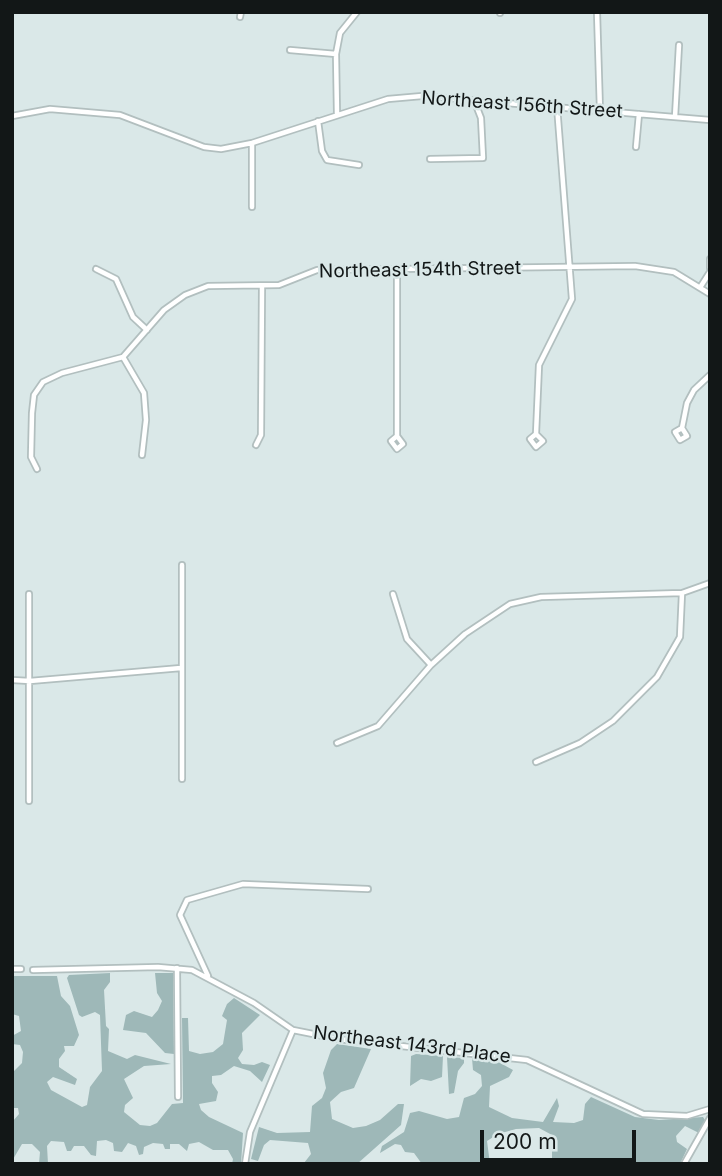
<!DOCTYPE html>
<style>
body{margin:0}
#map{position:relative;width:722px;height:1176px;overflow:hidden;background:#dae8e8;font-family:Inter,sans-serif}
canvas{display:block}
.frame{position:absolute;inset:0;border:14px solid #121717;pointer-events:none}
.scale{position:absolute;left:480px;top:1130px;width:156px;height:32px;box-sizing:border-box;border:4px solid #121717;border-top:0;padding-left:9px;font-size:21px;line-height:24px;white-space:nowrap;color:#121717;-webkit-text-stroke:5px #dae8e8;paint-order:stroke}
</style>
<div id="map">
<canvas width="722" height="1176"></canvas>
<div class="frame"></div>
<div class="scale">200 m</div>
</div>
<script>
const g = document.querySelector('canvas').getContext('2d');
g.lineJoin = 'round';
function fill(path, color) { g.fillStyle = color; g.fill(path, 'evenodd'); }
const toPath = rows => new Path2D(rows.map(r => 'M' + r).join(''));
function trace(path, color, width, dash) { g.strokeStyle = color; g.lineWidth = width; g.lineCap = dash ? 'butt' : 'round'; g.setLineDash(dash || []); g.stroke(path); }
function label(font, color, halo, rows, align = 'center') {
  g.font = font + ' Inter,sans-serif'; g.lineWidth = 5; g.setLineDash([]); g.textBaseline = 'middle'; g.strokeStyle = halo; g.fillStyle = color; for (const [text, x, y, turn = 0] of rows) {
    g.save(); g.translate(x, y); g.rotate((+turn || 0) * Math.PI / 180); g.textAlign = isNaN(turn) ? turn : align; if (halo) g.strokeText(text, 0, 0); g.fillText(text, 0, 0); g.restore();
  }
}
const green = toPath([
 [110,973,110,982,104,990,106,1026,109,1029,108,1051,127,1059,135,1055,171,1064,144,1066,124,1079,133,1098,125,1105,124,1112,140,1125,150,1126,157,1123,172,1104,183,1103,182,1018,188,1018,189,1051,200,1054,213,1052,223,1044,227,1020,222,1016,227,1004,234,998,260,1015,242,1033,243,1050,238,1058,242,1064,254,1065,262,1062,270,1065,262,1082,250,1071,234,1066,221,1075,212,1076,212,1083,218,1092,216,1101,199,1104,201,1110,209,1117,243,1133,241,1164,232,1164,233,1159,228,1150,213,1150,199,1142,189,1144,187,1151,179,1144,170,1144,170,1149,165,1149,163,1144,153,1143,144,1147,143,1154,139,1155,136,1146,128,1143,122,1152,114,1151,113,1143,106,1140,97,1141,96,1156,91,1155,84,1146,74,1146,71,1151,67,1151,64,1142,51,1141,47,1146,48,1164,39,1164,40,1152,32,1144,22,1144,12,1161,13,1121,19,1114,18,1108,12,1108,12,1073,22,1063,23,1052,20,1045,12,1044,12,1036,21,1031,19,1016,12,1014,12,976,57,976,61,996,70,1006,79,1035,74,1046,64,1046,65,1051,59,1059,59,1067,77,1079,75,1085,53,1077,47,1082,51,1090,82,1107,87,1105,90,1087,102,1071,100,1015,95,1012,82,1017,79,1015,67,978,69,975],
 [155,973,173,973,174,1054,165,1053,146,1033,123,1030,126,1015,134,1011,152,1017,158,1010,162,1001,157,993],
 [337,1044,371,1049,354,1088,341,1092,330,1102,332,1119,353,1128,366,1126,380,1120,398,1104,404,1104,401,1125,357,1164,290,1164,304,1163,311,1154,308,1143,270,1140,264,1145,258,1161,251,1159,259,1127,277,1133,310,1132,312,1106,322,1098,326,1088,323,1073,331,1050],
 [416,1054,443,1056,442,1077,431,1081,421,1079,410,1086,411,1056],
 [447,1057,464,1058,464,1063,458,1071,454,1093,449,1094],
 [472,1058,491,1058,513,1070,509,1077,490,1086,489,1107,512,1118,543,1122,557,1098,559,1106,553,1122,574,1123,583,1120,585,1104,591,1097,635,1117,659,1120,703,1117,705,1120,699,1133,685,1126,676,1136,677,1142,687,1149,680,1164,552,1164,552,1135,539,1128,516,1129,498,1134,487,1141,490,1164,422,1164,414,1153,405,1152,401,1145,395,1144,380,1153,382,1146,404,1132,410,1113,419,1111,447,1119,459,1117,464,1098,475,1094,482,1086,481,1075,473,1070]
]);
const minor = toPath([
 [500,12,500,13],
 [597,12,600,111],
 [240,17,241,12],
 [290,50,336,54],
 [337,114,336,54,340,33,357,12],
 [12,116,50,109,120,115,204,147,221,149,252,143,388,99,422,96,710,120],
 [675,117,679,45],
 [318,121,322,151,327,160,359,165],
 [252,143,252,207],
 [636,147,639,114],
 [430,159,483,158,481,118,474,100],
 [710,259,710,268],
 [96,269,116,279,133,317,147,330],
 [397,269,397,436,403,444,397,449,391,441,397,436],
 [701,286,710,272],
 [123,357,144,393,146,420,142,455],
 [682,428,675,432,680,440,687,436,682,428,687,403,694,390,710,375],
 [536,434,530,439,536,447,543,441,536,434,539,365,572,299,557,106],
 [256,445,261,435,262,287],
 [37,469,31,457,32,413,34,395,43,382,62,373,123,357,164,310,185,295,208,286,279,285,317,270,635,266,674,272,710,294],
 [29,594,29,801],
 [393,594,407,639,431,665],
 [12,680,30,681,181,668],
 [337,743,378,726,431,665,465,634,510,604,541,597,682,593,710,583],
 [536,762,580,743,613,721,657,677,680,637,682,593],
 [182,779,182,565],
 [177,968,178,1097],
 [12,969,21,969],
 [33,970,158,967,192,970,254,1003,293,1030,338,1039,527,1060,643,1114,687,1116,710,1109],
 [208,976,180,915,187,900,243,884,368,889],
 [245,1164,250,1132,293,1030],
 [684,1164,710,1118]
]);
const streetNames = [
 ["Northeast 156th Street",522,105,4],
 ["Northeast 154th Street",420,270,-1],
 ["Northeast 143rd Place",412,1045,7]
];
fill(green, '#9eb8b8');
trace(minor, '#b2bfbf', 8);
trace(minor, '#fff', 4.5);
label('19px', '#121717', '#dae8e8', streetNames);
</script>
